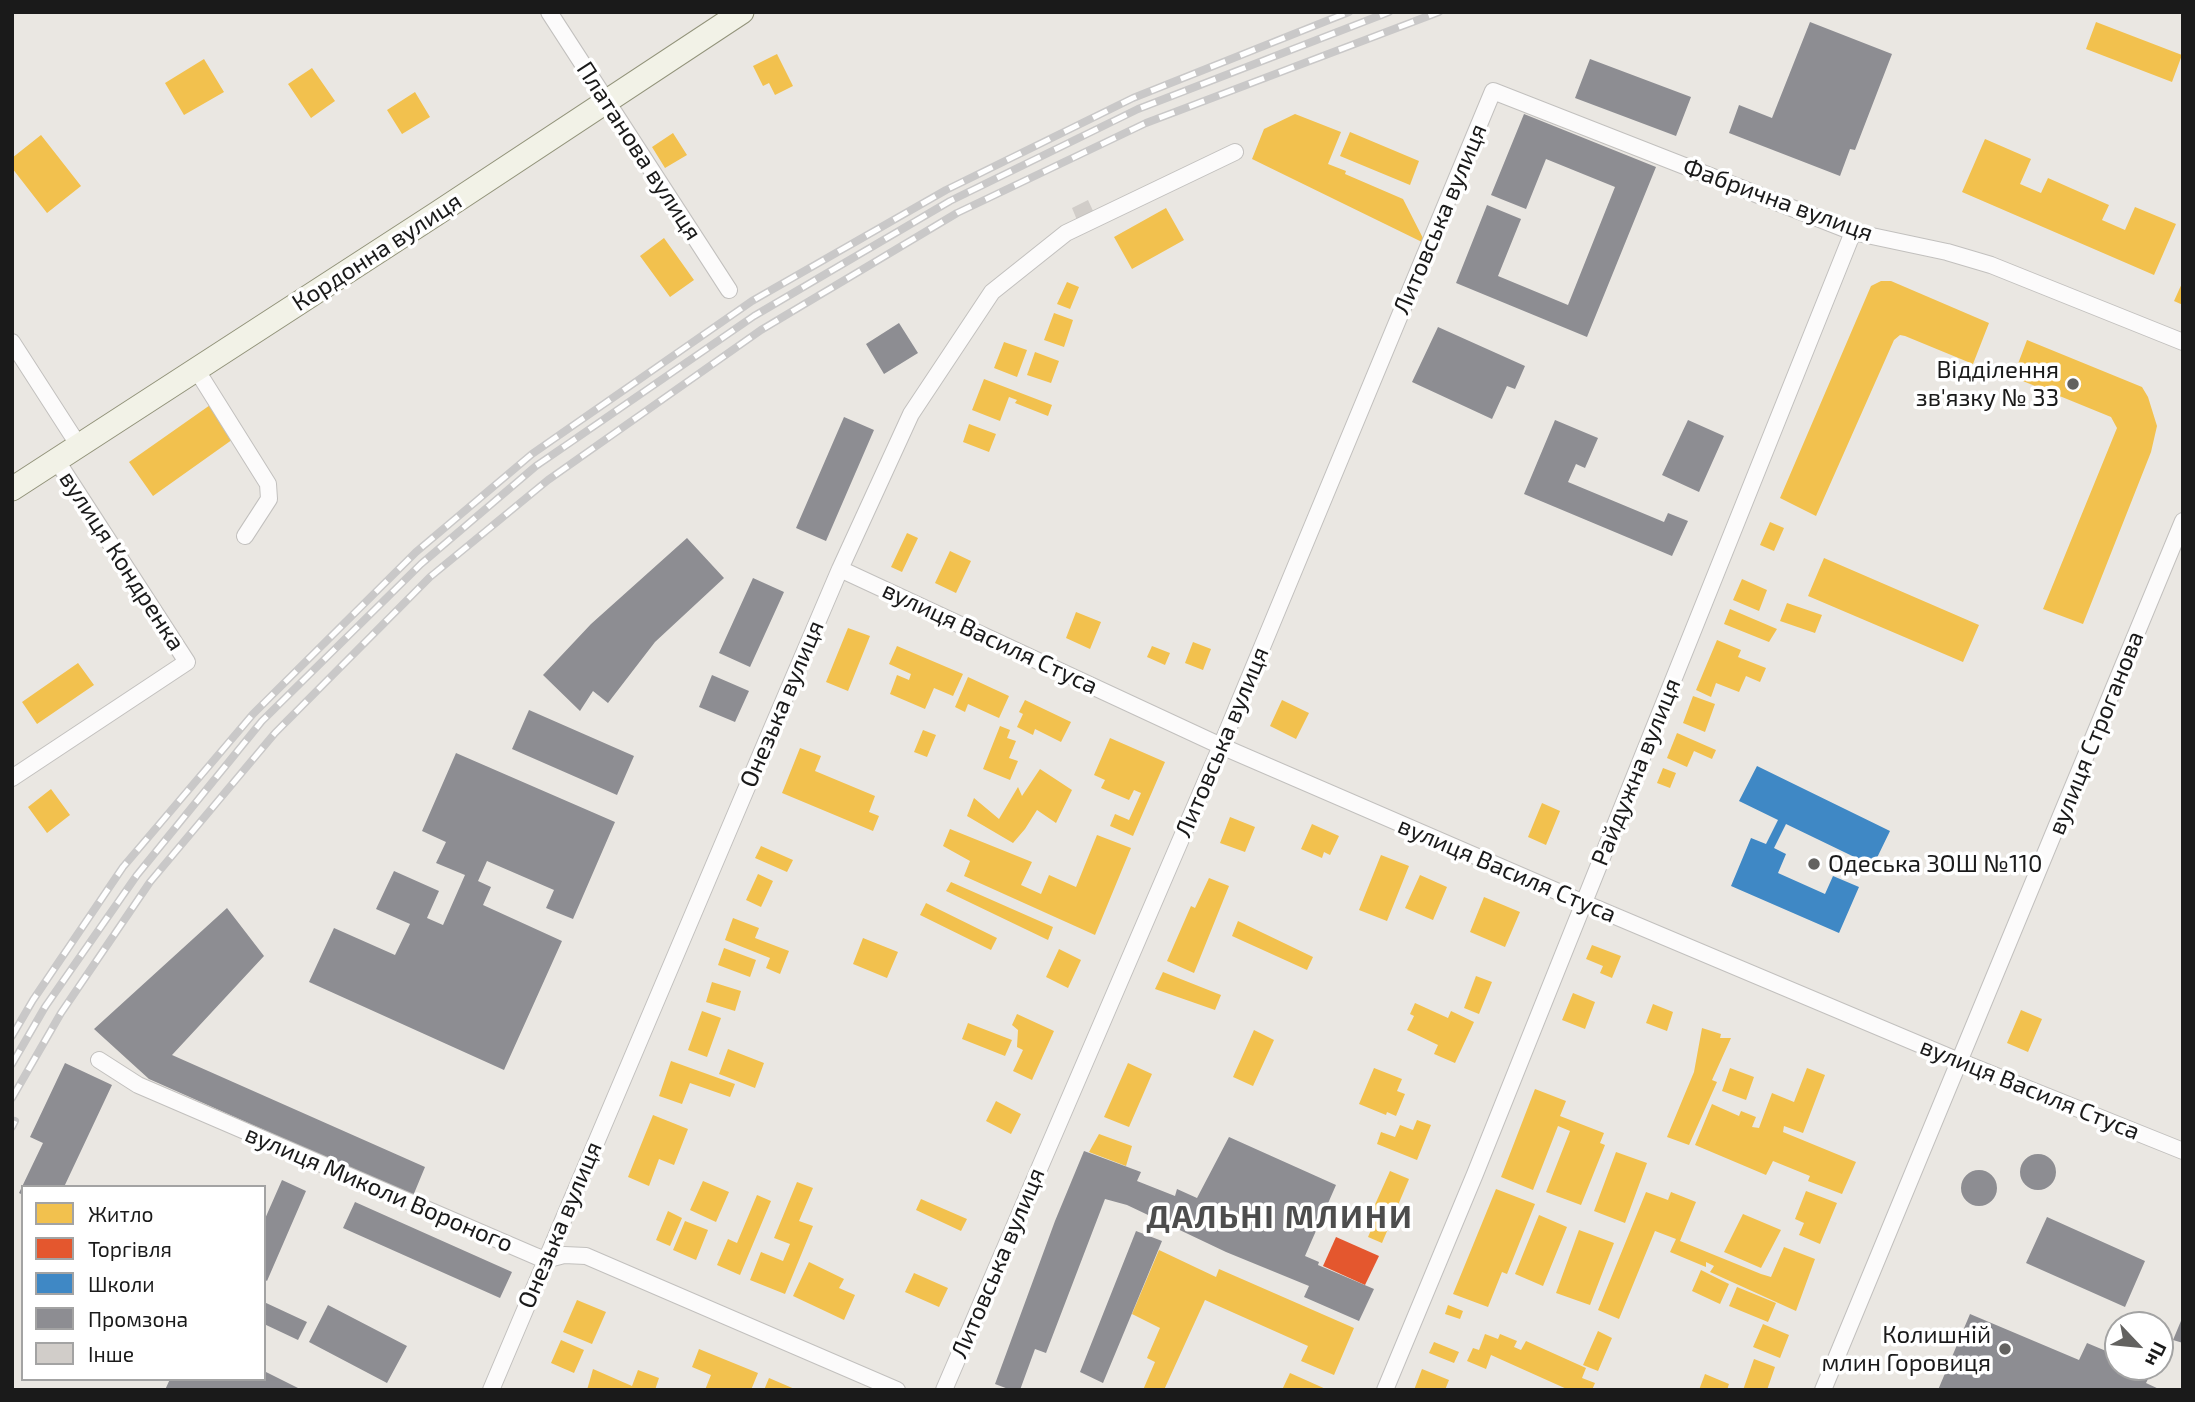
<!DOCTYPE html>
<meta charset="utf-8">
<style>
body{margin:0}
#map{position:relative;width:2195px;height:1402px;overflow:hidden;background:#eae7e2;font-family:"Exo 2",sans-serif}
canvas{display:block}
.frame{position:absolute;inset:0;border:14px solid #1a1a1a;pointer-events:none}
.legend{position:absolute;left:21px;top:1185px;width:245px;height:196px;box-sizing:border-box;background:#fff;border:2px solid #a3a3a3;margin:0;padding:9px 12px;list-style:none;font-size:21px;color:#1a1a1a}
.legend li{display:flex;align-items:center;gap:14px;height:35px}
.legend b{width:35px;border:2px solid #a3a3a3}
.north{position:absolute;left:2104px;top:1311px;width:70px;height:70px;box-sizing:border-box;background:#fff;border:2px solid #a3a3a3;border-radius:50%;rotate:116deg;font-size:19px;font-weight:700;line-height:28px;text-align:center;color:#1a1a1a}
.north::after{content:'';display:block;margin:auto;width:24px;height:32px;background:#636260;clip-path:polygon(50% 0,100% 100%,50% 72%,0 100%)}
</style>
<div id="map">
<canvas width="2195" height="1402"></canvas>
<div class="frame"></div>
<ul class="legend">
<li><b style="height:19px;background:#f2c14e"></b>Житло</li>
<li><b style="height:19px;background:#e4572e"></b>Торгівля</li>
<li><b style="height:19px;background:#3f88c5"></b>Школи</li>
<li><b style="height:19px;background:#8d8d92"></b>Промзона</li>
<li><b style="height:19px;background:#d1cdc9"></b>Інше</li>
</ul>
<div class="north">Пн</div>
</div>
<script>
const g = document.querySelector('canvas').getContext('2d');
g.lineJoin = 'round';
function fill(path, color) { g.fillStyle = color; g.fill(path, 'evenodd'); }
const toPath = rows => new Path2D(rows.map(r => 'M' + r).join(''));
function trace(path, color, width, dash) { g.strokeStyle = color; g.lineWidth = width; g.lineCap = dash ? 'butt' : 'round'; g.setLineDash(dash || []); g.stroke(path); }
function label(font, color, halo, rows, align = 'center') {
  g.font = font + ' "Exo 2",sans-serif'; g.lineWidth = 7; g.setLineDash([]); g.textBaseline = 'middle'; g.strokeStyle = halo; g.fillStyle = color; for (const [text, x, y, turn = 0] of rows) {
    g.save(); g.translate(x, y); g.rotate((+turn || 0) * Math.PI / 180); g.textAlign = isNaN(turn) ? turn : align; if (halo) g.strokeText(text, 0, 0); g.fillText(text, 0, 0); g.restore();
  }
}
const homes = toPath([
 [2096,22,2182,55,2172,82,2086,49],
 [777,54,793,86,775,95,769,83,763,86,753,66],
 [204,59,224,92,184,115,165,83],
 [312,68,335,101,311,118,288,84],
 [415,92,430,117,402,134,387,110],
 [1295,114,1341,132,1328,164,1346,171,1345,174,1403,199,1426,244,1252,159,1264,129],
 [1350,132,1419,161,1410,185,1340,156],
 [673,133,687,155,665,168,652,147],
 [41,135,81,186,47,213,12,168,12,158],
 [1985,139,2031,159,2020,184,2041,193,2048,178,2109,205,2102,220,2125,230,2135,207,2176,224,2154,275,1962,192],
 [1166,208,1184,240,1132,269,1114,237],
 [664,238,694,280,670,297,640,256],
 [1881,281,1891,281,1989,323,1973,364,1905,336,1900,335,1894,340,1816,516,1780,498,1871,286],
 [2183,281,2183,305,2174,301],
 [1067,282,1079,287,1070,309,1057,304],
 [1054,313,1073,320,1064,347,1044,340],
 [2027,340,2142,387,2148,397,2157,426,2151,452,2083,624,2043,609,2117,428,2111,417,2013,377],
 [1004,342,1027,350,1017,377,994,368],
 [1035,352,1059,361,1051,383,1027,375],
 [984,379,1052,405,1048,416,1015,403,1017,400,1009,397,1000,421,972,410],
 [213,403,236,437,153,496,129,462],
 [969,424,996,434,989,452,963,442],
 [1770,522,1784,528,1774,551,1760,545],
 [907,533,918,538,902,572,891,567],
 [950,551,971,561,956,593,935,583],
 [1824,558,1979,625,1963,662,1808,596],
 [1742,579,1767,590,1759,611,1733,600],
 [1787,603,1822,615,1815,633,1780,621],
 [1730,609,1777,629,1769,642,1724,624],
 [1076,612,1101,622,1090,649,1066,638],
 [848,628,870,636,848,691,826,682],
 [1717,640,1741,650,1738,657,1766,668,1760,682,1746,676,1739,692,1716,683,1711,697,1696,690],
 [1193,642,1211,649,1203,670,1185,663],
 [897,646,963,674,953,696,934,688,925,709,890,694,897,675,909,680,911,674,889,664],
 [1152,646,1170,653,1165,665,1147,657],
 [78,663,94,685,37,724,22,702],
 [968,677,1009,696,999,718,968,704,965,712,955,707],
 [1693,696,1715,704,1705,732,1683,723],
 [1025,700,1071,722,1061,742,1035,729,1033,735,1017,727,1023,714,1019,712],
 [1282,700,1309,713,1296,739,1270,726],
 [1000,726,1010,730,1007,738,1016,741,1009,758,1018,761,1010,780,983,769],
 [923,730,936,735,927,757,914,752],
 [1677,733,1716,750,1712,759,1694,751,1687,767,1667,758],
 [1110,738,1165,762,1133,836,1110,826,1115,814,1129,820,1141,793,1134,790,1129,800,1101,788,1105,780,1094,775],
 [800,748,821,756,815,771,875,796,869,812,879,816,873,831,782,793],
 [1663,768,1676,773,1670,788,1657,783],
 [1040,769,1072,790,1056,823,1037,810,1025,829,1013,843,967,816,974,798,999,819,1018,787,1022,796],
 [51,789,70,815,47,833,28,807],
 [1542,803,1560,811,1546,845,1528,837],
 [1230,817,1255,827,1245,852,1220,843],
 [1312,824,1339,836,1330,855,1324,852,1322,858,1301,849],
 [950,829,1032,862,1021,885,1041,894,1049,875,1076,887,1097,835,1131,848,1095,935,964,876,970,861,943,846],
 [761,846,793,860,787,872,755,858],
 [1381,855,1409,866,1387,921,1359,910],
 [758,874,773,881,761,907,746,900],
 [1420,875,1447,887,1433,920,1405,908],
 [1209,878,1229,886,1194,973,1167,961,1191,906,1195,908],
 [951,882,1053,927,1048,940,946,891],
 [1484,897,1520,912,1505,947,1470,932],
 [926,903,997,938,991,950,920,915],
 [733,918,759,928,755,938,789,951,780,974,766,968,770,958,725,940],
 [1238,921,1313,957,1307,970,1232,936],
 [863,938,898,952,887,978,853,964],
 [1592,945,1621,956,1612,978,1600,973,1603,966,1586,959],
 [724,948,756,960,750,977,718,965],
 [1059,949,1081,960,1068,988,1046,977],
 [1163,972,1221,995,1215,1010,1155,989],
 [1476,976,1492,982,1479,1014,1464,1008],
 [712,982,741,991,735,1011,706,1002],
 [1573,993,1595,1002,1585,1029,1562,1020],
 [1415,1003,1448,1018,1451,1011,1474,1022,1455,1063,1434,1054,1438,1045,1407,1030,1414,1016,1410,1014],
 [1653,1004,1673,1012,1667,1031,1646,1023],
 [2021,1010,2042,1019,2028,1052,2007,1043],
 [702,1011,721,1018,707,1057,688,1050],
 [1017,1014,1054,1031,1032,1080,1013,1071,1023,1050,1017,1047,1018,1030,1012,1025],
 [968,1023,1012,1040,1005,1056,962,1039],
 [1702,1028,1721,1034,1720,1038,1731,1038,1712,1080,1717,1082,1689,1145,1667,1137,1694,1072],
 [1254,1030,1274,1040,1253,1086,1233,1077],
 [728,1049,764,1063,755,1088,719,1074],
 [671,1061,735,1084,730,1097,690,1083,682,1104,659,1096],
 [1128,1063,1152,1074,1129,1127,1104,1117],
 [1374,1068,1402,1079,1397,1091,1405,1094,1396,1116,1387,1112,1386,1115,1359,1104],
 [1730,1068,1754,1077,1746,1100,1722,1091],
 [1807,1068,1825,1075,1803,1133,1784,1126,1783,1132,1856,1162,1842,1194,1808,1181,1810,1176,1773,1161,1766,1175,1695,1145,1712,1104,1739,1116,1741,1111,1756,1117,1752,1127,1759,1128,1772,1093,1794,1102],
 [1535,1089,1566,1101,1560,1116,1604,1133,1600,1143,1605,1145,1581,1205,1546,1192,1570,1131,1558,1126,1533,1190,1501,1177],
 [996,1101,1021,1114,1011,1134,986,1121],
 [653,1115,688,1129,674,1165,659,1159,649,1186,628,1177],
 [1417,1120,1431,1125,1417,1160,1377,1144,1381,1132,1395,1137,1400,1125,1413,1130],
 [1099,1134,1132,1146,1126,1166,1089,1152],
 [1616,1152,1647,1163,1625,1223,1594,1211],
 [1390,1171,1409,1179,1382,1243,1368,1237,1379,1212,1373,1209],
 [703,1181,729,1192,716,1222,690,1210],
 [797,1182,813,1188,799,1221,813,1226,785,1294,750,1280,761,1252,783,1261,790,1244,774,1238],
 [1496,1189,1535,1204,1507,1274,1502,1272,1488,1307,1453,1294],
 [1806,1191,1837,1203,1820,1244,1799,1235,1804,1223,1795,1219],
 [1646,1192,1668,1200,1671,1192,1696,1202,1680,1241,1761,1274,1771,1277,1784,1247,1815,1259,1796,1311,1710,1272,1714,1266,1706,1262,1706,1267,1670,1252,1676,1239,1655,1231,1619,1319,1598,1310],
 [757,1195,771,1201,740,1275,717,1265,728,1239,737,1243],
 [921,1199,967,1219,961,1231,916,1210],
 [668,1211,682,1218,670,1246,656,1240],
 [1743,1214,1781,1230,1761,1268,1724,1252],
 [1539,1215,1567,1227,1543,1286,1515,1274],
 [685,1221,708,1230,696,1260,673,1250],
 [1579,1230,1614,1243,1590,1305,1556,1293],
 [1159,1250,1216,1277,1219,1269,1354,1328,1334,1375,1301,1361,1308,1346,1205,1300,1164,1390,1143,1390,1155,1362,1147,1358,1160,1328,1132,1314],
 [809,1262,844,1279,839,1288,855,1295,844,1320,793,1296],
 [1701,1270,1729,1284,1720,1304,1692,1291],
 [914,1273,948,1288,939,1307,905,1292],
 [1737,1287,1776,1303,1768,1322,1729,1306],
 [577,1300,606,1312,592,1344,563,1332],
 [1448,1305,1463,1311,1460,1319,1445,1314],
 [1763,1324,1789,1335,1780,1358,1753,1347],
 [1598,1331,1612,1338,1598,1371,1583,1365],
 [1485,1334,1498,1339,1500,1334,1517,1341,1514,1347,1521,1350,1526,1341,1586,1368,1582,1378,1595,1383,1592,1390,1569,1390,1491,1355,1486,1369,1467,1361,1473,1348,1479,1350],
 [561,1340,584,1350,574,1373,551,1363],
 [1434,1342,1459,1352,1454,1363,1429,1353],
 [699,1349,758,1373,751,1390,705,1390,711,1375,692,1367],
 [1754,1359,1775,1367,1767,1390,1743,1390],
 [593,1369,632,1386,638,1370,659,1378,655,1390,587,1390],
 [1422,1369,1449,1380,1445,1390,1414,1390],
 [1290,1373,1328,1390,1282,1390],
 [1705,1374,1729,1384,1727,1390,1699,1390],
 [769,1378,797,1390,764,1390]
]);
const shops = toPath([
 [1336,1237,1379,1256,1365,1285,1323,1266]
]);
const schools = toPath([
 [1757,766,1890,831,1873,866,1786,824,1774,848,1786,854,1778,873,1825,894,1833,876,1859,887,1839,933,1731,886,1751,838,1766,844,1778,820,1739,801]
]);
const industry = toPath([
 [1810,22,1892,54,1855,150,1850,149,1840,176,1729,133,1739,105,1772,118],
 [1590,59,1691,97,1676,136,1575,98],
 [1524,114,1656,167,1587,337,1456,283,1487,205,1521,219,1498,276,1568,305,1615,187,1546,159,1526,209,1491,195],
 [899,323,918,353,884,374,866,344],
 [1438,327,1525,366,1515,389,1507,386,1492,419,1412,382],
 [844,417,874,430,826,541,796,528],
 [1555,420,1598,438,1585,468,1576,464,1568,482,1664,522,1668,513,1688,521,1672,556,1524,494],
 [1688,420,1724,436,1699,492,1662,475],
 [687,538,724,578,655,642,608,703,593,691,580,711,543,675,591,624],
 [753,578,784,592,750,667,719,653],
 [712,675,749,691,735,722,699,707],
 [529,710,634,756,617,795,512,749],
 [456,753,615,822,573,919,546,908,554,890,487,861,478,881,491,887,483,905,562,941,504,1070,309,982,334,928,395,955,410,924,376,909,394,871,439,891,427,918,443,925,465,875,436,863,446,842,422,831],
 [227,908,264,956,172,1055,425,1167,413,1196,149,1079,94,1029],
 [65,1063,112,1085,64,1187,23,1187,23,1195,19,1193,43,1143,30,1137],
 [1229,1137,1336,1185,1305,1256,1319,1262,1318,1265,1374,1289,1359,1321,1304,1297,1309,1286,1226,1252,1127,1205,1105,1199,1046,1353,1035,1349,1020,1390,1011,1390,995,1384,1055,1221,1084,1151,1141,1172,1137,1181,1175,1196,1177,1189,1197,1198],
 '2020 1172a18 18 0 1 1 36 0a18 18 0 1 1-36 0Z',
 '1961 1188a18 18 0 1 1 36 0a18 18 0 1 1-36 0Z',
 [282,1180,306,1191,267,1281,264,1279,264,1221],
 [355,1202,512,1272,500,1298,343,1228],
 [2047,1217,2145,1261,2125,1307,2026,1263],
 [1136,1231,1162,1241,1103,1383,1080,1372],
 [264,1302,307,1322,298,1340,264,1324],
 [328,1305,407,1346,387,1383,309,1342],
 [1970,1314,2079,1360,2087,1343,2118,1356,2118,1367,2144,1367,2152,1371,2146,1383,2161,1390,1938,1390],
 [2183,1316,2183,1343,2173,1340],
 [264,1371,302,1390,165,1390,170,1379,264,1379]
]);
const building = toPath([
 [1088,200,1094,213,1077,220,1072,208]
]);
const minor = toPath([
 [549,12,729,290],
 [12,342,79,446],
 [196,369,268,484,269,499,245,536],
 [840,569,1221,746,1584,903,1959,1061,2183,1151],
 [12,778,187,662,57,461],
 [99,1060,138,1085,533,1255,545,1260,564,1255,586,1256,897,1390],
 [491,1390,761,754,840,569,911,414,992,292,1066,233,1235,152],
 [944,1390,1221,746,1493,91,1853,232,1947,252,1991,265,2183,342],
 [1385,1390,1475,1174,1853,232],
 [1823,1390,2183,521]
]);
const secondary = toPath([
 [12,489,436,214,742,12]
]);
const rail = toPath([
 [12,1036,33,1000,123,867,253,714,416,552,532,454,752,301,946,190,1133,98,1349,12],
 [12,1064,45,1007,137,875,262,721,421,564,536,466,754,316,950,201,1138,109,1389,12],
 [12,1098,61,1013,150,882,275,733,430,577,548,480,761,330,957,213,1146,123,1439,12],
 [12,1127,15,1121]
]);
const markers = [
 [2073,384,7,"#636260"],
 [1814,864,7,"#636260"],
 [2005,1349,7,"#636260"]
];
const streetNames = [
 ["Платанова вулиця",639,151,57],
 ["Фабрична вулиця",1778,200,20],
 ["Литовська вулиця",1440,219,-67],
 ["Кордонна вулиця",377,252,-33],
 ["вулиця Кондренка",122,561,57],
 ["вулиця Василя Стуса",990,638,25],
 ["Онезька вулиця",782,704,-67],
 ["вулиця Строганова",2096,733,-68],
 ["Литовська вулиця",1222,742,-67],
 ["Райдужна вулиця",1636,772,-68],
 ["вулиця Василя Стуса",1507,870,23],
 ["вулиця Василя Стуса",2030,1089,22],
 ["вулиця Миколи Вороного",379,1189,23],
 ["Онезька вулиця",560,1225,-67],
 ["Литовська вулиця",998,1263,-67]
];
const poiNames = [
 ["Відділення",2059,370],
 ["зв'язку № 33",2059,398],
 ["Одеська ЗОШ №110",1828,864,"left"],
 ["Колишній",1991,1335],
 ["млин Горовиця",1991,1363]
];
const districtNames = [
 ["ДАЛЬНІ МЛИНИ",1280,1217]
];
fill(homes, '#f2c14e');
fill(shops, '#e4572e');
fill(schools, '#3f88c5');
fill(industry, '#8d8d92');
fill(building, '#d1cdc9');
trace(minor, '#c2c0be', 18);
trace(secondary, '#92937a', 25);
trace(minor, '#fcfbfb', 16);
trace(secondary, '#f2f2e7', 23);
trace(rail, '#c9c8c8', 8);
trace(rail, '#fff', 5, [16]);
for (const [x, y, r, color] of markers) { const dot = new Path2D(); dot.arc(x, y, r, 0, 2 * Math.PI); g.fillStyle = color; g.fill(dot); trace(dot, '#fff', 2.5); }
label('24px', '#1a1a1a', '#fff', streetNames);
label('24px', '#1a1a1a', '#fff', poiNames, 'right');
g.letterSpacing = '2px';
label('bold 32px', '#4d4d4d', '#fff', districtNames);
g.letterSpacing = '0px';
</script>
